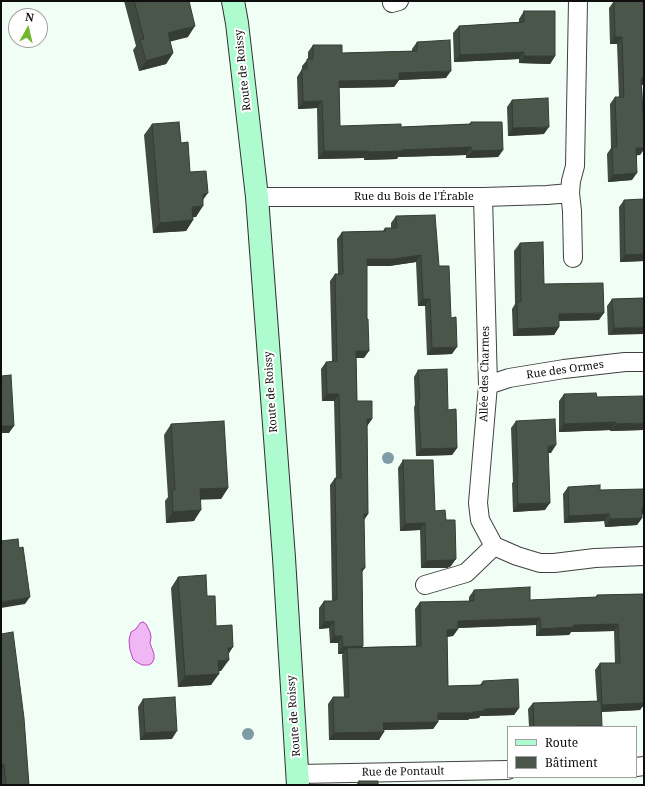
<!DOCTYPE html>
<meta charset="utf-8">
<style>
body{margin:0}
#map{position:relative;width:645px;height:786px;overflow:hidden;background:#f0fef5;font-family:"Noto Serif",serif}
canvas{display:block}
.frame{position:absolute;inset:0;border:2px solid #0e0e0e;pointer-events:none}
.legend{position:absolute;left:507px;top:726px;width:130px;height:52px;box-sizing:border-box;background:#fff;border:1px solid #9f9f9f;margin:0;padding:5px 7px;list-style:none;font-size:12px;color:#0e0e0e}
.legend li{display:flex;align-items:center;gap:8px;height:20px}
.legend b{width:20px;border:1px solid #9f9f9f}
.north{position:absolute;left:8px;top:8px;width:40px;height:40px;box-sizing:border-box;background:#fff;border:1px solid #9f9f9f;border-radius:50%;rotate:8deg;font-size:11px;font-weight:700;line-height:16px;text-align:center;color:#0e0e0e}
.north::after{content:'';display:block;margin:auto;width:14px;height:18px;background:#71b72d;clip-path:polygon(50% 0,100% 100%,50% 72%,0 100%)}
</style>
<div id="map">
<canvas width="645" height="786"></canvas>
<div class="frame"></div>
<ul class="legend">
<li><b style="height:5px;background:#aefbd0"></b>Route</li>
<li><b style="height:11px;background:#4b564b"></b>Bâtiment</li>
</ul>
<div class="north">N</div>
</div>
<script>
const g = document.querySelector('canvas').getContext('2d');
g.lineJoin = 'round';
function fill(path, color) { g.fillStyle = color; g.fill(path, 'evenodd'); }
const toPath = rows => new Path2D(rows.map(r => 'M' + r).join(''));
function trace(path, color, width, dash) { g.strokeStyle = color; g.lineWidth = width; g.lineCap = dash ? 'butt' : 'round'; g.setLineDash(dash || []); g.stroke(path); }
function label(font, color, halo, rows, align = 'center') {
  g.font = font + ' "Noto Serif",serif'; g.lineWidth = 4; g.setLineDash([]); g.textBaseline = 'middle'; g.strokeStyle = halo; g.fillStyle = color; for (const [text, x, y, turn = 0] of rows) {
    g.save(); g.translate(x, y); g.rotate((+turn || 0) * Math.PI / 180); g.textAlign = isNaN(turn) ? turn : align; if (halo) g.strokeText(text, 0, 0); g.fillText(text, 0, 0); g.restore();
  }
}
const water = toPath([
 [143,622,146,624,150,632,151,637,150,643,154,654,154,659,152,663,149,665,142,665,135,661,133,659,130,650,129,640,131,632,136,629,140,623,143,622]
]);
const minor = toPath([
 [392,3,399,1],
 [257,197,483,197,547,195,570,193],
 [483,197,488,385,478,503,480,520,494,546,517,556,540,563,554,563,595,558,644,556],
 [573,258,572,211,570,193,571,181,575,166,578,1],
 [488,385,509,378,564,369,625,362,644,362],
 [425,585,466,573,494,546],
 [636,767,644,766],
 [298,774,508,770]
]);
const secondary = toPath([
 [233,1,237,23,257,197,284,558,298,785]
]);
const trees = [
 [388,458],
 [248,734]
];
const wall = toPath([
 [124,1,189,1,188,37,170,41,173,53,166,64,139,71,133,50,136,46],
 [614,1,644,4,644,85,642,85,644,132,644,149,640,155,637,155,632,180,608,182,607,154,611,148,610,104,615,97,619,97,617,44,610,44,609,8],
 [524,11,555,56,550,64,519,63,519,59,454,62,453,33,459,26,519,22,519,19],
 [417,42,446,78,399,80,394,87,339,88,340,126,401,127,469,124,471,122,503,150,498,157,466,158,466,155,398,157,397,159,364,160,364,158,318,159,317,108,298,109,297,77,302,69,302,66,308,59,308,52,313,45,342,53,412,51,412,49],
 [512,100,544,134,508,136,507,107],
 [152,124,181,143,190,172,203,200,196,217,193,217,193,220,186,231,153,233,144,135],
 [624,200,644,261,620,262,619,207],
 [396,216,439,266,452,354,427,355,425,306,418,306,416,262,389,266,367,266,364,358,356,358,357,401,372,419,367,426,368,514,364,520,362,573,363,646,362,647,416,646,415,609,420,602,469,601,469,597,474,590,530,600,596,597,597,595,644,594,644,707,642,707,640,710,602,712,601,727,529,727,528,709,533,703,597,701,595,670,600,663,615,663,614,631,571,632,569,635,536,636,536,625,458,628,458,629,453,636,447,637,448,686,480,685,483,681,519,708,514,715,480,716,479,718,469,719,468,720,438,720,438,722,433,729,384,730,379,740,329,740,328,704,333,697,344,697,342,655,343,654,338,654,338,643,330,643,329,628,319,629,319,608,324,601,332,601,330,485,335,478,336,478,334,401,322,401,321,369,326,362,332,362,330,281,335,274,338,274,337,239,342,232,383,231,385,228,391,228,391,223],
 [520,243,544,284,599,320,559,321,559,327,554,335,513,336,512,309,515,304,514,251],
 [644,298,608,335,607,306,612,299],
 [418,370,448,410,457,448,452,455,416,456,414,407,415,405,414,377],
 [564,394,597,397,643,430,610,431,610,430,559,432,559,401],
 [516,421,551,453,548,453,545,510,513,512,512,483,513,482,511,428],
 [171,424,228,488,221,499,201,499,194,521,166,523,165,501,168,497,164,435],
 [403,460,435,511,446,520,451,566,447,568,421,568,420,530,400,531,398,468],
 [568,487,600,490,642,515,642,518,637,525,605,527,604,521,564,523,563,494],
 [178,577,207,596,216,626,228,654,221,671,218,671,211,685,178,687,171,588],
 [1,634,29,785,1,785],
 [143,699,172,739,140,740,138,707],
 [359,781,378,785,356,785]
]);
const shadedWall = toPath([
 [195,26,188,37,161,44,168,33],
 [615,37,622,37,617,44,610,44],
 [524,52,519,59,454,62,460,55],
 [173,53,166,64,139,71,146,61],
 [524,56,555,56,550,64,519,63],
 [451,71,446,78,399,80,394,87,334,88,339,81,399,73],
 [641,78,644,78,644,85,636,85],
 [322,101,317,108,298,109,303,102],
 [549,127,544,134,508,136,513,128],
 [471,147,466,155,398,157,397,159,364,160,369,152,402,150],
 [636,148,644,148,644,149,640,155,632,156],
 [503,150,498,157,466,158,472,151],
 [324,151,369,151,364,158,318,159],
 [637,173,632,180,608,182,613,175],
 [208,193,200,204,203,194],
 [203,206,196,217,185,218,192,207],
 [193,220,186,231,153,233,160,223],
 [644,254,644,261,620,262,625,255],
 [421,255,416,262,389,266,362,266,367,259],
 [423,299,430,299,425,306,418,306],
 [604,313,599,320,554,321,559,314],
 [559,327,554,335,513,336,518,329],
 [644,327,644,334,608,335,614,328],
 [457,347,452,354,427,355,432,348],
 [356,351,369,351,364,358,351,358],
 [327,394,339,394,334,401,322,401],
 [367,419,372,419,367,426,362,426],
 [616,422,610,430,559,432,564,424],
 [644,423,644,429,643,430,610,431,616,424],
 [1,426,14,426,9,433,1,433],
 [556,445,551,453,543,453,548,446],
 [457,448,452,455,416,456,421,449],
 [228,488,221,499,193,500,200,489],
 [550,503,545,510,513,512,518,504],
 [644,507,644,514,637,515,642,508],
 [201,510,194,521,166,523,173,512],
 [364,514,368,514,363,521],
 [609,514,604,521,564,523,569,516],
 [642,518,637,525,605,527,610,519],
 [425,523,420,530,400,531,405,524],
 [456,559,451,566,447,568,421,568,426,561],
 [362,568,365,568,360,575],
 [30,597,25,604,1,608,1,602],
 [540,618,536,625,453,628,458,621],
 [334,621,329,628,319,629,324,622],
 [618,624,614,631,571,632,569,635,536,636,541,629,574,625],
 [458,629,453,636,442,637,447,630],
 [334,636,342,636,338,643,330,643],
 [363,646,358,653,347,648,343,654,338,654,343,647],
 [233,647,226,658,228,648],
 [229,660,221,671,210,672,218,661],
 [219,674,211,685,178,687,185,676],
 [644,701,644,707,642,707,640,710,597,712,602,705],
 [519,708,514,715,480,716,479,718,469,719,468,720,433,720,438,713,473,712,484,709],
 [438,722,433,729,379,730,383,723],
 [578,726,602,726,601,727,577,727],
 [177,731,172,739,140,740,145,733],
 [384,732,379,740,329,740,334,733],
 [1,765,4,765,1,770]
]);
const building = toPath([
 [134,1,189,1,195,26,168,33,173,53,146,61,140,40,144,39,134,1],
 [614,1,643,1,643,4,644,4,644,78,641,78,644,132,644,148,636,148,637,173,613,175,612,147,617,147,615,97,624,97,622,37,615,37,614,1],
 [524,11,555,11,555,56,524,56,524,52,460,55,459,26,524,22,524,11],
 [450,40,451,71,399,73,399,80,339,81,340,126,401,124,401,127,471,124,471,122,502,122,503,150,472,151,471,147,402,150,402,151,369,152,369,151,324,151,322,101,303,102,302,69,307,69,307,59,313,59,313,45,342,45,342,53,417,51,417,42,450,40],
 [548,98,549,127,513,128,512,100,548,98],
 [179,122,181,143,188,142,190,172,206,171,208,193,203,194,203,206,192,207,193,220,160,223,152,124,179,122],
 [644,199,644,254,625,255,624,200,644,199],
 [435,215,439,266,449,266,451,318,456,317,457,347,432,348,430,299,423,299,421,255,394,259,367,259,367,319,368,319,369,351,356,351,357,401,372,401,372,419,367,419,368,514,364,514,365,568,362,568,363,646,343,647,342,636,334,636,334,621,324,622,324,601,333,601,333,600,337,600,335,478,341,478,339,394,327,394,326,362,337,361,335,274,343,274,342,232,385,231,385,228,397,228,396,216,435,215],
 [543,242,544,284,603,283,604,313,559,314,559,327,518,329,517,302,521,302,520,243,543,242],
 [644,298,644,327,614,328,612,299,644,298],
 [447,369,448,410,456,409,457,448,421,449,418,400,420,400,418,370,447,369],
 [11,375,14,426,1,426,1,376,11,375],
 [596,393,597,397,644,396,644,423,616,424,616,422,564,424,564,394,596,393],
 [555,419,556,445,548,446,550,503,518,504,517,476,518,476,516,421,555,419],
 [224,421,228,488,200,489,201,510,173,512,172,490,175,490,171,424,224,421],
 [403,460,433,460,435,511,445,510,446,520,455,520,456,559,452,560,426,561,425,523,405,524,403,460],
 [600,485,600,490,644,489,644,507,642,508,642,518,610,519,609,514,569,516,568,487,600,485],
 [18,539,19,548,23,547,30,597,1,602,1,541,18,539],
 [206,575,207,596,215,596,216,626,232,625,233,647,228,648,229,660,218,661,219,674,185,676,178,577,206,575],
 [530,587,530,600,597,597,597,595,644,594,644,703,602,705,600,663,620,663,618,624,574,625,574,627,541,629,540,618,458,621,458,629,447,630,448,686,483,685,483,681,518,679,519,708,484,709,484,711,473,712,473,713,438,713,438,722,383,723,384,732,334,733,333,697,349,697,347,648,421,646,420,602,474,601,474,590,530,587],
 [13,632,24,718,29,785,6,785,4,765,1,765,1,634,13,632],
 [175,697,177,731,145,733,143,699,175,697],
 [601,701,602,726,578,726,578,727,534,727,533,703,601,701],
 [359,781,378,781,378,785,359,785,359,781]
]);
const streetNames = [
 ["Route de Roissy",243,70,-96],
 ["Rue du Bois de l'Érable",414,197],
 ["Rue des Ormes",565,370,-8],
 ["Allée des Charmes",485,374,-89],
 ["Route de Roissy",271,392,-94],
 ["Route de Roissy",294,716,-94],
 ["Rue de Pontault",403,772,-1]
];
fill(water, '#efb7f3');
trace(water, '#c042c6', 1);
trace(minor, '#414141', 20);
trace(secondary, '#303030', 24);
trace(minor, '#fff', 18);
trace(secondary, '#aefbd0', 22);
g.fillStyle = '#7e9ca5';
for (const [x, y] of trees) { g.beginPath(); g.arc(x, y, 6, 0, 2 * Math.PI); g.fill(); }
fill(wall, '#404a40');
fill(shadedWall, '#343c34');
fill(building, '#4b564b');
trace(building, '#343c34', 1);
label('11px', '#0e0e0e', '#fff', streetNames);
</script>
